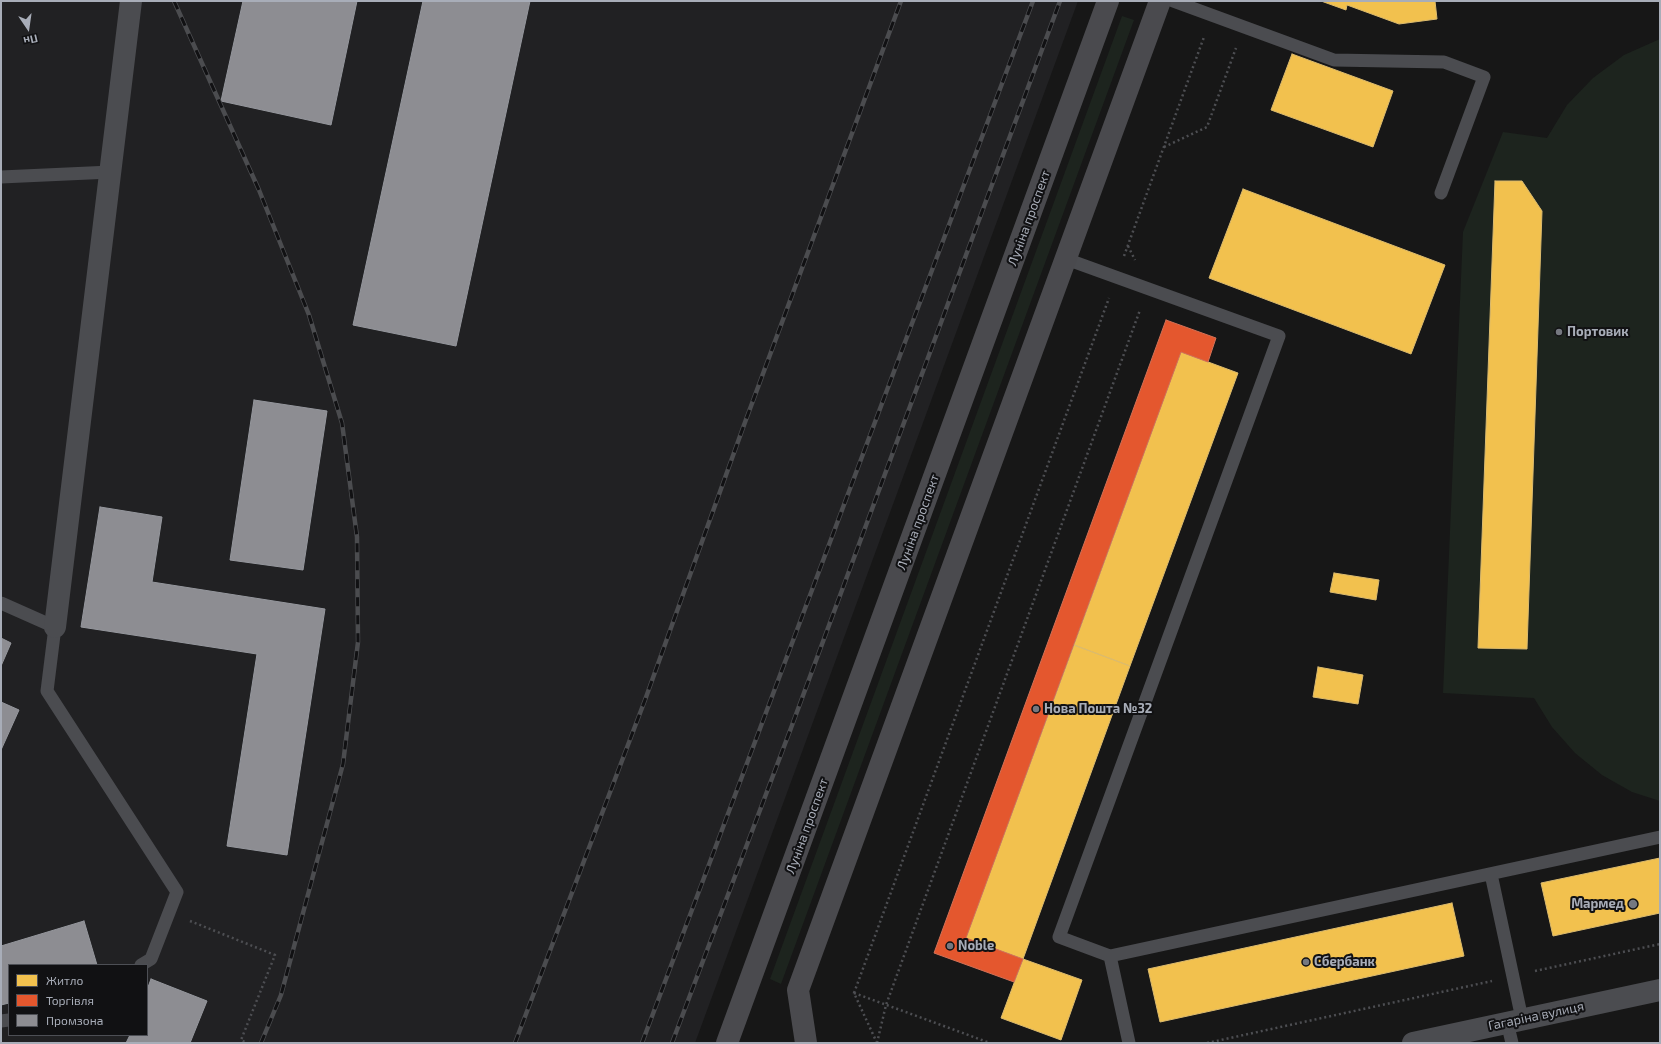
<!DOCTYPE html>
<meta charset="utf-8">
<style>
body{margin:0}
#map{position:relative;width:1661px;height:1044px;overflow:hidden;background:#171717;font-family:"Exo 2",sans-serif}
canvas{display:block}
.frame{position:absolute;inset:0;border:2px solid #a8adb8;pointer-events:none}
.legend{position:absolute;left:8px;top:964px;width:140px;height:72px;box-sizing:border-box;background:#111113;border:1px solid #4d4f55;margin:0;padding:5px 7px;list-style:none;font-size:12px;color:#a8adb8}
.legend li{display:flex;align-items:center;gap:8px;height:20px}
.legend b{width:20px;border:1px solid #4d4f55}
.north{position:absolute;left:8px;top:8px;width:40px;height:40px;-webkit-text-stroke:3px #111113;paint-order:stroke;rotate:167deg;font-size:11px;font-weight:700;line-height:16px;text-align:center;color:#a8adb8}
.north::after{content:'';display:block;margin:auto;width:14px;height:18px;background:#a8adb8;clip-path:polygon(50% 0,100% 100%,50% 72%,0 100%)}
</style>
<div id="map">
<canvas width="1661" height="1044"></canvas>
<div class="frame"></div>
<ul class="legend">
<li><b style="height:11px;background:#f2c14e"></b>Житло</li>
<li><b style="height:11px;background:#e4572e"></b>Торгівля</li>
<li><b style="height:11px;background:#8d8d92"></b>Промзона</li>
</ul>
<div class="north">Пн</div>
</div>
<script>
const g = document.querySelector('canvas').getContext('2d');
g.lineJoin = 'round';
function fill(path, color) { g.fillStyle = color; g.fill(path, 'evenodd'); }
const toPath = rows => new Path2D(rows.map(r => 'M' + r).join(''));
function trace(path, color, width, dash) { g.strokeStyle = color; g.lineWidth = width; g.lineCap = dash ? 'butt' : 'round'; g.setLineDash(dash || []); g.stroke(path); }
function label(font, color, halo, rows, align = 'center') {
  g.font = font + ' "Exo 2",sans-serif'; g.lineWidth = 4; g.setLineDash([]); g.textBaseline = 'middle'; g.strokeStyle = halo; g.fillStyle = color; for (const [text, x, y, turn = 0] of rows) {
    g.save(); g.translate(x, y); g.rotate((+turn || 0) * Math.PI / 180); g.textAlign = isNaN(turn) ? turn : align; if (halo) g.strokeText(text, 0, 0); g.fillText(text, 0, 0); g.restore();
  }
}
const built = toPath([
 [1,1,1078,1,695,1043,1,1043],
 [9,965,147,965,147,1035,9,1035]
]);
const green = toPath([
 [1122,16,1134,20,781,984,770,979],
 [1660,39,1660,801,1632,792,1602,775,1575,753,1552,727,1534,698,1443,693,1463,232,1503,132,1547,138,1567,105,1593,78,1624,55]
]);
const homes = toPath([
 [1321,1,1435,1,1437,19,1399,24,1347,5,1346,10,1321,1],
 [1292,54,1393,91,1373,147,1271,110,1292,54],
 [1495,181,1522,181,1542,211,1527,649,1478,648,1495,181],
 [1243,189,1445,265,1411,354,1209,278,1243,189],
 [1181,352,1238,373,1130,666,1074,645,1181,352],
 [1334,573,1379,580,1376,600,1330,592,1334,573],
 [1074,645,1130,666,1023,959,966,938,1074,645],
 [1318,667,1363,675,1358,704,1313,697,1318,667],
 [1660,858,1660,913,1553,936,1541,883,1660,858],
 [1452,903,1464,956,1160,1022,1148,969,1452,903],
 [1023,959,1082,980,1061,1040,1001,1018,1023,959]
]);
const shops = toPath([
 [1166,320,1216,338,1208,362,1181,352,966,938,1023,959,1014,982,934,953,1166,320]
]);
const industry = toPath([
 [243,1,357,1,331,125,221,101,243,1],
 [423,1,530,1,456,346,353,325,423,1],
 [254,400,327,411,303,570,230,560,254,400],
 [100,507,162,517,152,582,325,609,287,855,227,846,257,654,81,627,100,507],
 [1,638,11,643,1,666,1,638],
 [1,702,19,710,1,750,1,702],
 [84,921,97,965,9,965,9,1003,1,1005,1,946,84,921],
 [151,979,207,1001,190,1043,126,1043,130,1035,147,1035,147,990,151,979]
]);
const path = toPath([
 [1164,147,1207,127,1236,48],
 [1128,246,1135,260],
 [1124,256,1204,37],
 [190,921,275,955,241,1040,247,1043],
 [1535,971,1660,944],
 [854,993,990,1043],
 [877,1043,854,993,1109,298],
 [877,1043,886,1005,1140,310],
 [1207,1043,1492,981]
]);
const service = toPath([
 [1173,1,1334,60,1444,62,1484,77,1441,193],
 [1,177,111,172],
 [1066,259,1279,336,1059,937,1110,956,1660,837],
 [1,603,55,627,47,691,177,892,151,959,141,965],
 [1491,874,1522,1019],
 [1110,956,1129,1043],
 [1,1021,9,1020],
 [1507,1022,1512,1043]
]);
const minor = toPath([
 [55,627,131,1]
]);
const tertiary = toPath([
 [1413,1043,1660,990]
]);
const secondary = toPath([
 [727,1043,1108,1],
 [806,1043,798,990,1160,1]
]);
const rail = toPath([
 [174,1,259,190,309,315,342,423,357,537,358,642,343,764,281,995,261,1043],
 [515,1043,645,700,744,425,901,1],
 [642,1043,1033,1],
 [672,1043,791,728,1060,1]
]);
const markers = [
 [1559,332,4,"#757880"],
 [1036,709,4,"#757880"],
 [1633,904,5,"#757880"],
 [950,946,4,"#757880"],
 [1306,962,4,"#757880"]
];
const streetNames = [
 ["Луніна проспект",1029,218,-70],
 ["Луніна проспект",918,522,-70],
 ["Луніна проспект",807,826,-70],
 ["Гагаріна вулиця",1536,1016,-12]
];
const poiNames = [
 ["Портовик",1567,332],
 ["Нова Пошта №32",1044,709],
 ["Мармед",1624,904,"right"],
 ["Noble",958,946],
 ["Сбербанк",1314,962]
];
fill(built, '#212123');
fill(green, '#1d241e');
fill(homes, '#f2c14e');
trace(homes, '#dcbb6e', 1);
fill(shops, '#e4572e');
trace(shops, '#d27157', 1);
fill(industry, '#8d8d92');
trace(industry, '#95979d', 1);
trace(path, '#4d4e52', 2.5, [2, 3]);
trace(service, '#4b4c50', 13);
trace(minor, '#4b4c50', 22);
trace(tertiary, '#4b4c50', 22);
trace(secondary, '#4a4a4e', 22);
trace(rail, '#4b4c4f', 4.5);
trace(rail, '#111113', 3, [9]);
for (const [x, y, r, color] of markers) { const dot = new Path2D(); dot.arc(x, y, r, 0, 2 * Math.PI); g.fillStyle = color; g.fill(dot); trace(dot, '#111113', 1.5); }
label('13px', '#a8adb8', '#111113', streetNames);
label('bold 13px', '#a8adb8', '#111113', poiNames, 'left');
</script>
